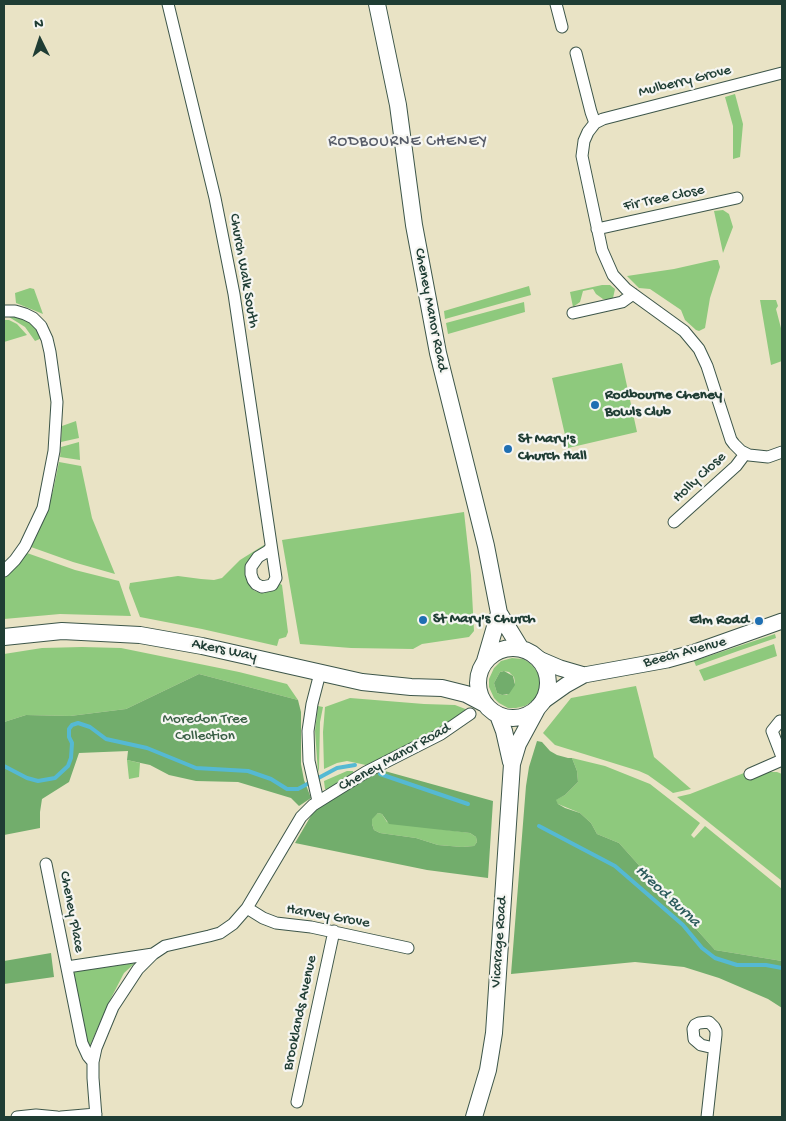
<!DOCTYPE html>
<style>
body{margin:0}
#map{position:relative;width:786px;height:1121px;overflow:hidden;background:#e9e3c5;font-family:"Gochi Hand",sans-serif}
canvas{display:block}
.frame{position:absolute;inset:0;border:5px solid #1f3d34;pointer-events:none}
.north{position:absolute;left:15px;top:15px;width:50px;height:50px;-webkit-text-stroke:4px #f6f6f2;paint-order:stroke;rotate:356deg;font-size:14px;font-weight:700;line-height:20px;text-align:center;color:#1f3d34}
.north::after{content:'';display:block;margin:auto;width:18px;height:22px;background:#1f3d34;clip-path:polygon(50% 0,100% 100%,50% 72%,0 100%)}
</style>
<div id="map">
<canvas width="786" height="1121"></canvas>
<div class="frame"></div>
<div class="north">N</div>
</div>
<script>
const g = document.querySelector('canvas').getContext('2d');
g.lineJoin = 'round';
function fill(path, color) { g.fillStyle = color; g.fill(path, 'evenodd'); }
const toPath = rows => new Path2D(rows.map(r => 'M' + r).join(''));
function trace(path, color, width, dash) { g.strokeStyle = color; g.lineWidth = width; g.lineCap = dash ? 'butt' : 'round'; g.setLineDash(dash || []); g.stroke(path); }
function label(font, color, halo, rows, align = 'center') {
  g.font = font + ' "Gochi Hand",sans-serif'; g.lineWidth = 4.5; g.setLineDash([]); g.textBaseline = 'middle'; g.strokeStyle = halo; g.fillStyle = color; for (const [text, x, y, turn = 0] of rows) {
    g.save(); g.translate(x, y); g.rotate((+turn || 0) * Math.PI / 180); g.textAlign = isNaN(turn) ? turn : align; if (halo) g.strokeText(text, 0, 0); g.fillText(text, 0, 0); g.restore();
  }
}
const green = toPath([
 [735,94,743,124,740,157,733,159,733,126,725,97],
 [723,210,729,214,733,227,723,253,714,211],
 [714,260,718,260,720,267,710,298,705,328,699,331,696,330,685,320,681,310,650,289,639,288,627,276,674,269],
 [602,285,610,285,615,289,613,298,611,299,603,299,596,294,593,289,583,291,580,302,573,307,570,292],
 [529,286,531,295,445,319,444,311],
 [30,288,34,289,43,314,16,303,15,293],
 [760,300,776,300,778,306,776,309,782,332,782,361,771,365],
 [524,302,525,312,448,334,446,323],
 [9,315,28,321,38,330,42,338,35,341,25,327,9,317],
 [4,320,9,320,17,324,27,335,4,342],
 [622,363,637,432,568,448,552,378],
 [76,421,79,438,61,442,62,426],
 [79,442,80,460,60,457,61,447],
 [59,462,81,466,92,518,115,574,73,562,31,547,42,524,53,491],
 [464,512,471,575,474,631,469,637,422,644,413,649,351,648,300,644,282,540],
 [264,545,263,549,248,561,246,566,248,581,250,587,255,591,263,593,271,591,279,583,282,585,288,632,286,637,279,639,277,646,202,629,140,617,129,588,130,583,178,576,201,579,214,580,222,578,240,560],
 [27,553,75,570,119,581,131,616,60,614,4,619,4,577],
 [775,634,776,638,738,651,696,666,694,661],
 [774,644,777,656,704,681,699,670],
 [82,647,121,648,239,672,287,684,298,700,199,674,126,709,70,716,26,715,4,722,4,654,42,648],
 [512,658,523,659,530,663,537,671,540,680,539,691,534,700,525,706,516,708,508,708,499,703,494,698,489,687,489,679,494,668,501,661],
 [503,671,509,672,514,677,515,683,507,695,502,695,497,693,494,683,500,672],
 [636,686,654,757,691,789,673,793,648,775,639,771,555,745,543,733,571,698],
 [350,698,424,704,455,705,468,710,439,730,366,765,347,761,337,763,324,769,323,732,325,707],
 [318,706,323,707,320,722,319,769,318,772,315,731],
 [572,758,605,766,650,784,700,823,691,835,694,838,705,826,782,889,782,961,715,950,619,843,597,834,591,823,580,813,558,804,555,800,565,795,578,782,577,771],
 [127,760,140,763,139,777,129,779],
 [347,771,353,771,354,774,328,789,325,789,324,781],
 [768,772,777,772,782,774,782,881,677,797,690,794,744,773,747,780],
 [378,813,382,814,387,822,470,833,476,837,477,842,474,846,462,847,438,845,416,838,380,833,374,830,372,824,372,818],
 [135,963,124,973,109,1002,88,1050,72,972]
]);
const forest = toPath([
 [504,671,513,676,515,685,509,694,502,695,497,693,494,683,500,672],
 [199,674,298,700,301,712,301,764,304,780,311,798,299,806,291,798,238,782,196,781,169,775,150,765,127,760,128,751,79,753,69,782,42,799,40,812,40,828,4,835,4,722,26,715,70,716,126,709],
 [537,741,542,742,550,751,557,755,568,758,572,758,577,771,578,782,565,795,556,800,558,804,565,808,580,813,591,823,597,834,619,843,715,950,782,961,782,1008,768,999,719,978,684,967,635,962,511,974,526,786,529,767],
 [381,770,493,801,488,878,427,870,295,843,315,809],
 [378,813,382,814,389,824,470,833,476,837,477,842,474,846,462,847,438,845,416,838,380,833,374,830,372,824,372,819],
 [51,953,54,977,4,984,4,961]
]);
const stream = toPath([
 [4,766,27,778,38,781,55,778,68,766,71,758,72,743,69,737,69,729,72,725,78,723,90,727,106,739,147,748,196,768,248,771,271,779,287,789,298,789,337,768,355,765],
 [380,774,468,804],
 [539,826,615,866,683,925,702,948,715,958,737,965,766,965,782,968]
]);
const minor = toPath([
 [168,4,215,198,234,294,276,578,272,585,262,587,256,584,253,580,251,574,251,567,258,557,268,551,271,547],
 [556,4,562,27],
 [576,53,591,112,595,123],
 [782,73,603,119,595,123,588,132,584,141,582,156,602,250,613,275,626,289,684,331,699,349,707,366,731,440,734,444,741,451,749,455,768,457,782,452],
 [597,229,737,198],
 [4,311,15,311,25,314,33,318,41,326,47,339,50,352,57,402,54,451,43,508,25,546,15,560,4,571],
 [573,313,622,302,633,294],
 [674,522,736,466,745,454],
 [780,721,772,731,782,757],
 [750,774,782,760],
 [318,801,309,761,308,731,312,704,320,673],
 [46,864,82,1043,88,1056,93,1062],
 [247,908,263,918,276,923,311,927,408,948],
 [67,967,153,954],
 [297,1102,334,931],
 [17,1117,36,1115,57,1117],
 [61,1117,96,1114],
 [96,1117,93,1078,93,1062,96,1048,113,1007,138,969,153,954,165,946,209,936,220,933,233,924,247,908,301,817,313,805,366,772,441,734,470,714],
 [707,1117,716,1035,716,1031,714,1027,709,1022,699,1023,695,1025,693,1029,694,1039,701,1045,714,1048]
]);
const tertiary = toPath([
 [539,659,560,668,584,675],
 [542,702,566,685,584,675,667,660,692,653,782,621]
]);
const secondary = toPath([
 [377,4,398,105,414,225,438,353,486,546,499,613,521,649],
 [4,637,62,631,140,635,202,646,362,682,411,687,442,688,466,694,483,703],
 '478 683a35 35 0 1 1 70 0a35 35 0 1 1-70 0Z',
 [485,661,499,613],
 [498,715,504,731,511,762],
 [474,1117,488,1070,494,1033,512,764,518,744,538,707]
]);
const markers = [
 [595,405,5,"#1f6fb2"],
 [508,449,5,"#1f6fb2"],
 [423,620,5,"#1f6fb2"],
 [759,621,5,"#1f6fb2"]
];
const streetNames = [
 ["Mulberry Grove",685,82,-14],
 ["Fir Tree Close",664,199,-12],
 ["Church Walk South",243,271,80],
 ["Cheney Manor Road",430,310,79],
 ["Holly Close",700,478,-43],
 ["Akers Way",224,651,12],
 ["Beech Avenue",685,653,-15],
 ["Cheney Manor Road",395,758,-29],
 ["Cheney Place",71,912,79],
 ["Harvey Grove",328,917,10],
 ["Vicarage Road",500,942,-86],
 ["Brooklands Avenue",301,1013,-78]
];
const poiNames = [
 ["Rodbourne Cheney",605,396],
 ["Bowls Club",605,413],
 ["St Mary's",518,440],
 ["Church Hall",518,457],
 ["St Mary's Church",433,620],
 ["Elm Road",749,621,"right"]
];
const parkNames = [
 ["Moredon Tree",205,720],
 ["Collection",205,737]
];
const neighbourhoodNames = [
 ["RODBOURNE CHENEY",408,143]
];
const waterNames = [
 ["Hreod Burna",667,897,43]
];
fill(green, '#8ec97d');
fill(forest, '#72ad6c');
trace(stream, '#55b9d3', 4);
trace(minor, '#3d564a', 13);
trace(tertiary, '#3d564a', 17);
trace(secondary, '#3d564a', 18);
trace(minor, '#fff', 11);
trace(tertiary, '#fff', 15);
trace(secondary, '#fff', 16);
for (const [x, y, r, color] of markers) { const dot = new Path2D(); dot.arc(x, y, r, 0, 2 * Math.PI); g.fillStyle = color; g.fill(dot); trace(dot, '#f6f6f2', 2); }
label('15px', '#1f3d34', '#f6f6f2', streetNames);
label('bold 15px', '#1f3d34', '#f6f6f2', poiNames, 'left');
label('15px', '#3b6046', '#f6f6f2', parkNames);
g.letterSpacing = '1px';
label('16px', '#575c68', '#f6f6f2', neighbourhoodNames);
g.letterSpacing = '0px';
label('italic 16px', '#2c5c5c', '#f6f6f2', waterNames);
</script>
